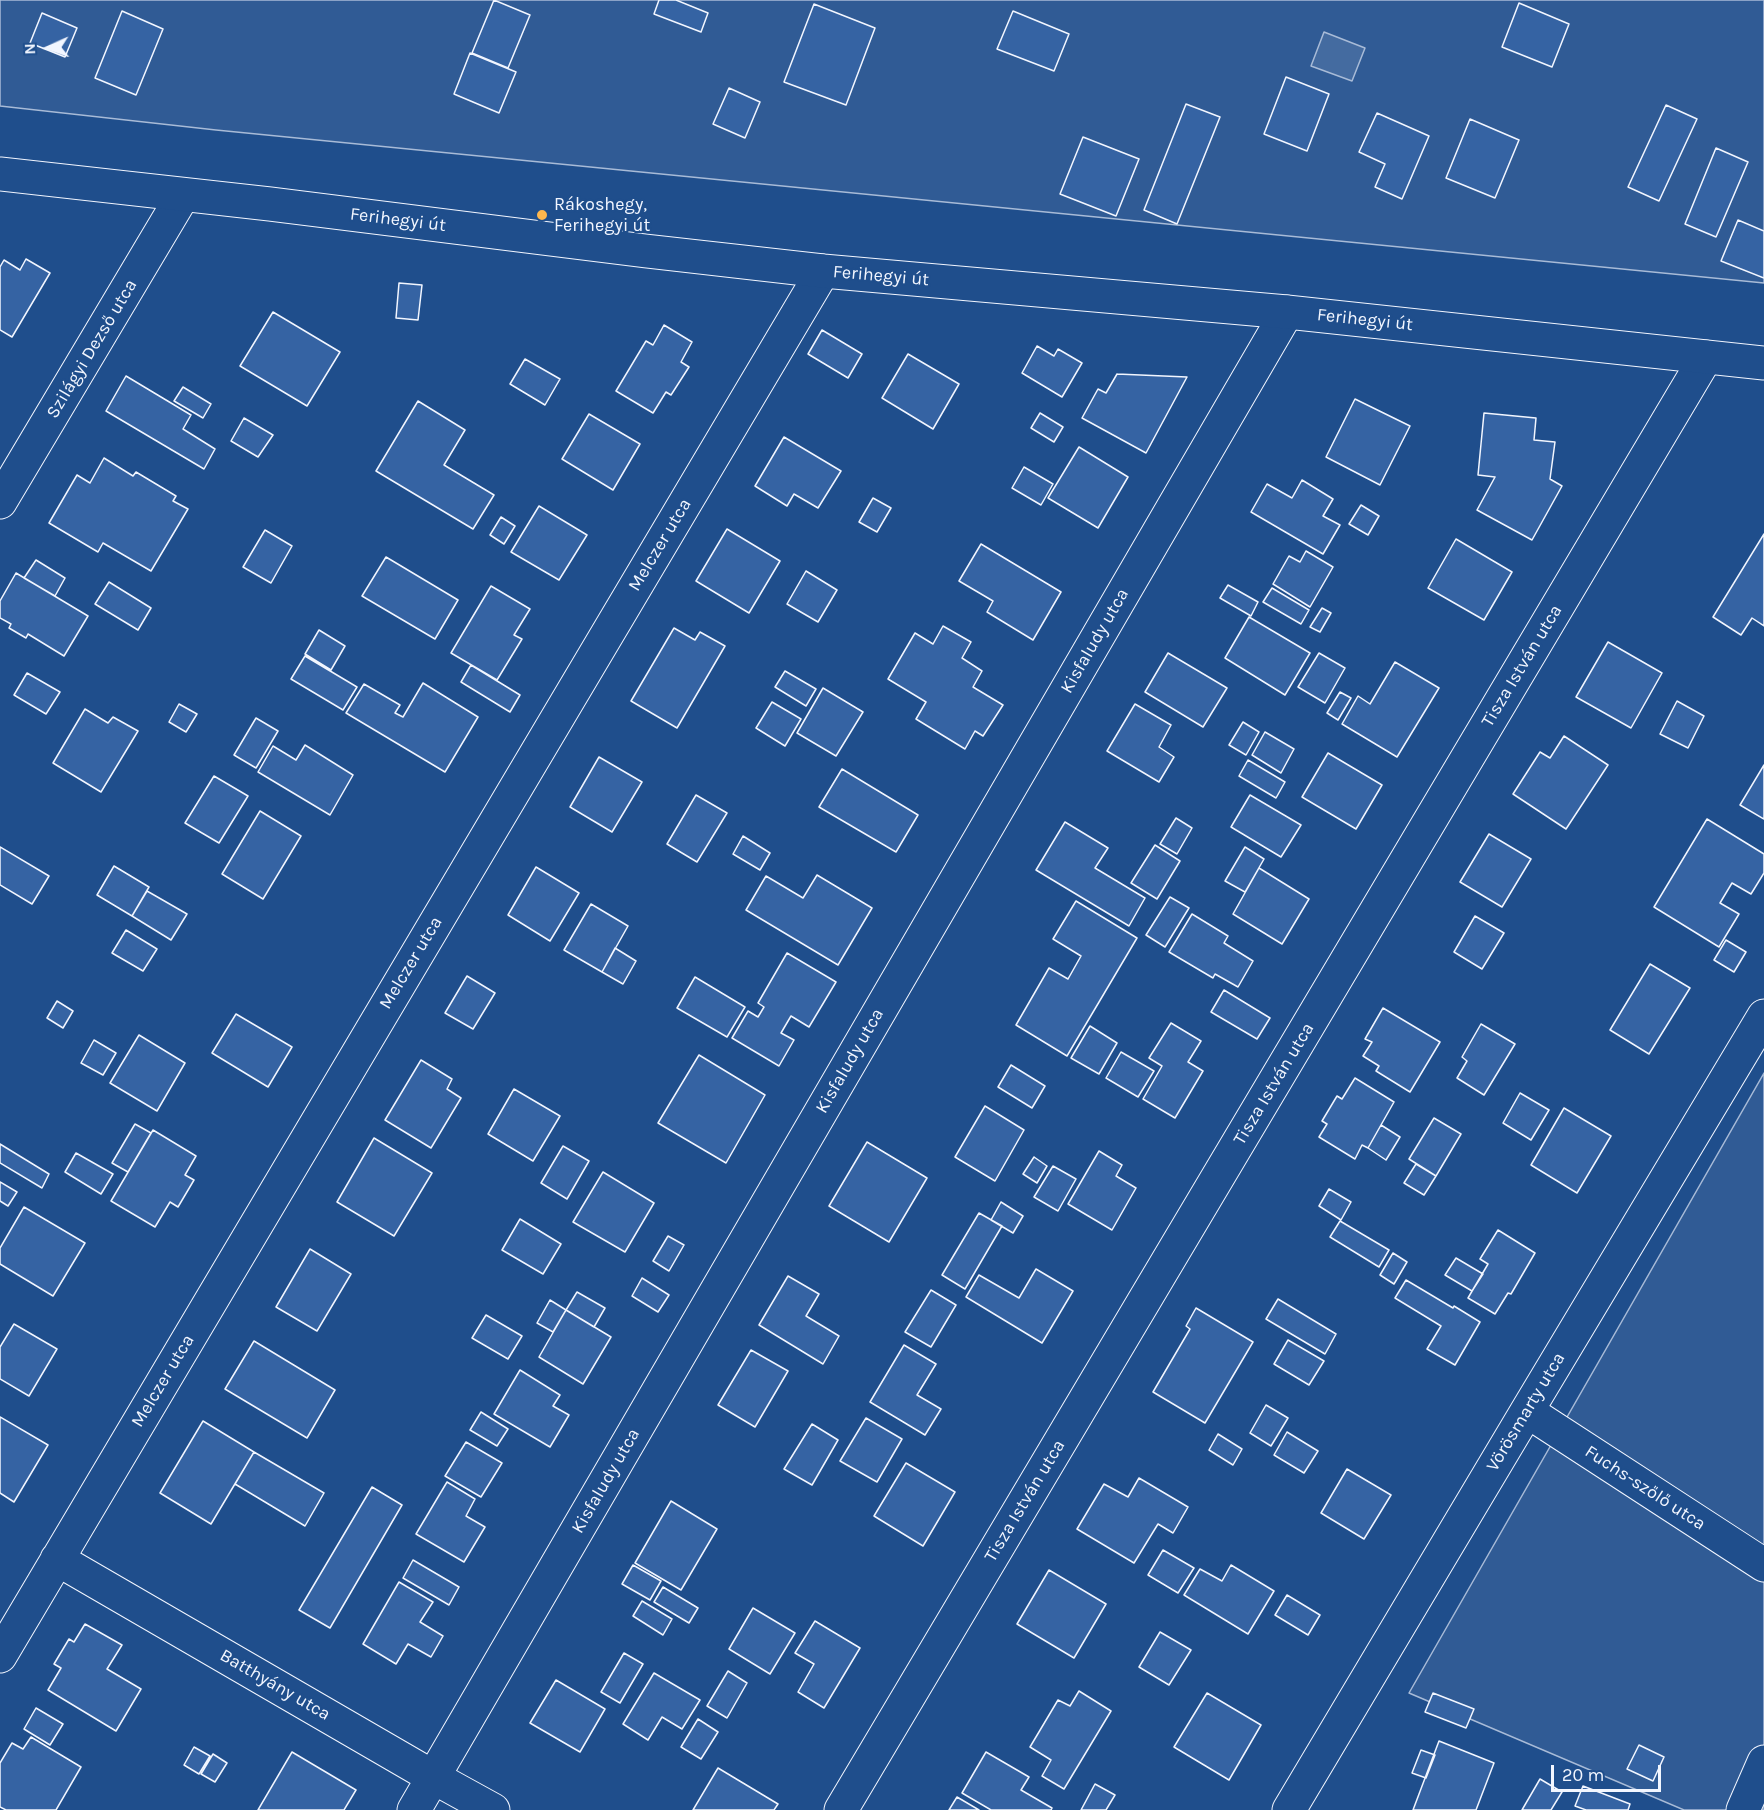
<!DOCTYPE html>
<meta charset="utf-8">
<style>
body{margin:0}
#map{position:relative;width:1764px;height:1810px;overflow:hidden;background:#1f4e8c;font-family:Karla,sans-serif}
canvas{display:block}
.north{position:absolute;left:18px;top:18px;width:60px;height:60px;-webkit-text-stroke:4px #1f4e8c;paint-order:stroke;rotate:267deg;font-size:16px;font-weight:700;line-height:24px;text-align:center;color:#f2f6ff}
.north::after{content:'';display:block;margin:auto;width:21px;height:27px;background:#f2f6ff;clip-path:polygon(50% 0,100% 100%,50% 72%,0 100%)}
.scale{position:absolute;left:1551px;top:1765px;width:110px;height:27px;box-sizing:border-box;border:3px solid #f2f6ff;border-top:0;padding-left:8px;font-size:18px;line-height:21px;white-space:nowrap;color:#f2f6ff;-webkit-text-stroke:4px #1f4e8c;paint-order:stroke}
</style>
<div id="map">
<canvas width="1764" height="1810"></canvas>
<div class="north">N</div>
<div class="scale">20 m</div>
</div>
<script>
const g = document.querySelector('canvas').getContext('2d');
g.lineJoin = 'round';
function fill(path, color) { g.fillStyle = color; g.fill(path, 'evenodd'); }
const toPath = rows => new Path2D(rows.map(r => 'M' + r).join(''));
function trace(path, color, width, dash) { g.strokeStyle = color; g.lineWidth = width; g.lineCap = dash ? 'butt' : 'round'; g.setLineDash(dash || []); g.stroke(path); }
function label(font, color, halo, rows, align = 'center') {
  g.font = font + ' Karla,sans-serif'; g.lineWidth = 4.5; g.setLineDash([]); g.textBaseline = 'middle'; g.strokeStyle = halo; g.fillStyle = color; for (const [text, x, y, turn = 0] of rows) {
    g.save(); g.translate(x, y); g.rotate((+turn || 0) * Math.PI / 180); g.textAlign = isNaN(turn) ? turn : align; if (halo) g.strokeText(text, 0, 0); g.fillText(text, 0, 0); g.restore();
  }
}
const green = toPath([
 [0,0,1764,0,1764,283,216,130,0,106,0,0],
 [1764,1073,1764,1810,1684,1810,1409,1693,1764,1073]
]);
const water = toPath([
 [1324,32,1365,48,1352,81,1311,66,1324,32]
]);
const building = toPath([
 [494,0,530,15,508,68,472,53,494,0],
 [659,0,676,0,708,13,701,32,654,14,659,0],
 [1519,3,1569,24,1552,67,1502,47,1519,3],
 [814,4,875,28,846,105,784,82,814,4],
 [122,11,163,29,136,95,95,78,122,11],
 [1013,11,1069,34,1054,71,997,49,1013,11],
 [42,13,77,28,65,57,30,43,42,13],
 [470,53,516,72,499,113,454,94,470,53],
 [1286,77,1329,94,1307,151,1264,134,1286,77],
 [729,88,760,102,745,138,713,124,729,88],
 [1186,104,1220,117,1177,224,1144,210,1186,104],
 [1666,105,1697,119,1659,201,1628,187,1666,105],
 [1377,113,1429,136,1402,199,1375,187,1385,164,1359,152,1377,113],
 [1470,119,1519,140,1495,198,1446,178,1470,119],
 [1083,137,1139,159,1116,216,1060,194,1083,137],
 [1716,148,1748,162,1716,237,1685,224,1716,148],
 [1738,220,1764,231,1764,278,1721,261,1738,220],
 [26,259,50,273,12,337,0,330,0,267,4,260,20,270,26,259],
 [399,283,422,285,418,320,396,318,399,283],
 [273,312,340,352,307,406,240,366,273,312],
 [664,325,692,342,681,362,689,367,671,395,666,392,653,413,616,391,646,341,653,345,664,325],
 [822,330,862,354,848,378,808,354,822,330],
 [1037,346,1054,356,1058,349,1082,363,1062,397,1022,373,1037,346],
 [908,354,959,384,933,429,882,398,908,354],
 [525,359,560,379,545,405,510,384,525,359],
 [1117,374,1187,377,1146,453,1082,418,1098,389,1106,393,1117,374],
 [126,376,191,415,183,429,215,449,204,469,106,411,126,376],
 [183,387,211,404,203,418,174,401,183,387],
 [1355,399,1410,426,1380,485,1326,457,1355,399],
 [418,401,465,430,444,465,494,495,473,529,376,471,418,401],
 [1040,413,1063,427,1054,442,1031,428,1040,413],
 [1484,413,1536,418,1534,440,1555,442,1550,479,1562,486,1532,540,1477,510,1495,477,1478,475,1484,413],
 [589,414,640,444,613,490,562,459,589,414],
 [244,418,273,435,258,457,231,441,244,418],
 [784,437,841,471,818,508,794,494,787,506,755,486,784,437],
 [1079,447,1128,477,1098,528,1048,498,1079,447],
 [104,458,133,476,136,472,176,496,173,501,188,509,151,571,103,543,98,552,49,523,77,475,90,483,104,458],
 [1024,467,1053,484,1041,505,1012,488,1024,467],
 [1302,480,1333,499,1323,516,1340,525,1323,554,1251,512,1267,484,1292,498,1302,480],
 [873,498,891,508,877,532,859,522,873,498],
 [1361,505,1379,516,1368,535,1349,524,1361,505],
 [539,506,587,535,559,580,511,552,539,506],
 [501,517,515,526,504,544,490,535,501,517],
 [727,529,780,561,749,613,696,581,727,529],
 [265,530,292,546,271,583,243,567,265,530],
 [1764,534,1764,626,1752,618,1741,635,1713,617,1764,534],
 [1456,539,1512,572,1484,620,1428,588,1456,539],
 [981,544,1061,592,1033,640,987,612,993,601,959,581,981,544],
 [1306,551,1333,567,1310,607,1273,584,1289,556,1300,562,1306,551],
 [386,557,458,600,435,639,362,596,386,557],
 [36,560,65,578,55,596,24,578,36,560],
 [806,571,837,590,818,622,787,604,806,571],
 [16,573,88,616,64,656,28,634,26,638,9,628,11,624,0,618,0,601,16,573],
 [109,582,151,608,138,630,95,604,109,582],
 [1228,585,1258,602,1251,616,1220,598,1228,585],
 [491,586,530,609,514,635,522,639,497,680,451,653,491,586],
 [1272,588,1309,610,1301,624,1263,602,1272,588],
 [1322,608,1331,613,1320,632,1310,627,1322,608],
 [1249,617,1310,653,1285,695,1225,658,1249,617],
 [943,626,971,642,962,658,982,671,973,687,1003,705,983,736,975,731,965,749,916,719,926,702,888,679,915,633,933,644,943,626],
 [674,628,695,640,700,632,725,646,677,728,631,701,674,628],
 [319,630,345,646,331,670,305,654,319,630],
 [1608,642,1662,673,1631,728,1576,697,1608,642],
 [1168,653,1227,688,1203,727,1145,692,1168,653],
 [1319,653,1345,668,1325,703,1298,687,1319,653],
 [305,656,357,687,343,710,291,679,305,656],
 [1395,662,1439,688,1397,757,1342,724,1358,696,1370,704,1395,662],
 [471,665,520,695,510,712,461,682,471,665],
 [785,671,816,689,806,706,775,687,785,671],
 [27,673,60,692,46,714,14,695,27,673],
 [423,683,478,717,445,772,346,713,364,684,400,705,395,713,403,717,423,683],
 [823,688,863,712,836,756,797,733,823,688],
 [1340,692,1351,698,1338,720,1327,713,1340,692],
 [1677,701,1704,716,1688,748,1660,734,1677,701],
 [772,702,801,719,785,746,756,728,772,702],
 [179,704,197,714,186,732,169,722,179,704],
 [1135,704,1171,725,1159,747,1174,757,1159,782,1107,751,1135,704],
 [85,709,108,723,113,717,138,731,101,792,53,763,85,709],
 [256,718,278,731,256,768,234,755,256,718],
 [1243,722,1259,732,1246,755,1229,745,1243,722],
 [1265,732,1294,749,1281,773,1252,755,1265,732],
 [1564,736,1608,765,1566,829,1513,794,1540,752,1550,758,1564,736],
 [305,745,353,775,330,815,258,772,273,746,296,760,305,745],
 [1328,753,1382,785,1356,829,1302,797,1328,753],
 [599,757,642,782,612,832,570,807,599,757],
 [1248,760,1285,782,1276,798,1239,776,1248,760],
 [1764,765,1764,819,1740,805,1764,765],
 [842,769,918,815,896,852,819,807,842,769],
 [214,776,248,796,219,843,185,823,214,776],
 [696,795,727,813,697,862,667,844,696,795],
 [1250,795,1301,825,1281,857,1231,827,1250,795],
 [260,811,301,836,263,899,222,874,260,811],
 [1176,818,1192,828,1177,854,1160,844,1176,818],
 [1707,819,1764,854,1764,873,1751,894,1732,883,1720,903,1739,914,1719,947,1654,907,1707,819],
 [1065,822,1108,848,1095,868,1145,898,1129,926,1036,870,1065,822],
 [1489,834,1531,859,1502,907,1460,882,1489,834],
 [743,836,770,853,760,870,733,854,743,836],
 [1155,845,1180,861,1157,899,1131,883,1155,845],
 [0,847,49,876,32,904,0,885,0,847],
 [1245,847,1264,859,1245,892,1225,881,1245,847],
 [114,866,149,887,132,916,97,895,114,866],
 [536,867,579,893,550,941,508,915,536,867],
 [1259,868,1309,899,1282,944,1233,914,1259,868],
 [817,875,872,908,838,965,746,910,766,876,803,898,817,875],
 [147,891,187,914,171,940,132,916,147,891],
 [1170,897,1189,908,1165,947,1146,935,1170,897],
 [1076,901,1137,938,1067,1056,1016,1025,1049,968,1068,979,1081,956,1053,939,1076,901],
 [591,904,628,926,602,972,564,950,591,904],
 [1192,914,1228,936,1224,943,1253,961,1238,987,1215,974,1213,978,1169,952,1192,914],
 [1475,916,1504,933,1482,969,1454,952,1475,916],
 [126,930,157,949,143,971,112,953,126,930],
 [1726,940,1746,952,1734,972,1714,960,1726,940],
 [615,948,636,961,623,984,602,972,615,948],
 [787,953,836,982,809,1027,791,1016,781,1033,794,1040,779,1066,732,1038,748,1011,758,1017,764,1007,758,1003,787,953],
 [1650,964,1690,988,1649,1054,1610,1030,1650,964],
 [467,976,495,993,473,1029,445,1013,467,976],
 [695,977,745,1007,727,1037,677,1008,695,977],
 [1224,990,1270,1018,1257,1039,1211,1012,1224,990],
 [57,1001,73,1011,63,1028,47,1018,57,1001],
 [1383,1008,1440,1042,1410,1092,1376,1071,1379,1066,1363,1056,1372,1042,1365,1039,1383,1008],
 [236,1014,292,1047,268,1087,212,1053,236,1014],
 [1171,1023,1201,1041,1188,1062,1203,1071,1175,1118,1143,1099,1162,1066,1149,1058,1171,1023],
 [1481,1024,1515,1044,1484,1095,1457,1078,1467,1061,1462,1057,1481,1024],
 [1090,1026,1117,1043,1099,1074,1071,1058,1090,1026],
 [139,1035,185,1063,157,1111,110,1083,139,1035],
 [94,1040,116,1053,103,1075,81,1063,94,1040],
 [1121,1052,1154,1071,1138,1097,1106,1078,1121,1052],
 [699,1055,765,1095,726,1163,658,1123,699,1055],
 [421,1060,452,1079,447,1089,461,1098,431,1148,385,1120,421,1060],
 [1011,1065,1045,1086,1032,1108,998,1087,1011,1065],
 [1355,1078,1394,1102,1368,1148,1362,1145,1355,1159,1319,1137,1327,1124,1322,1121,1337,1096,1342,1099,1355,1078],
 [514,1089,560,1116,533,1161,488,1134,514,1089],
 [1520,1093,1549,1110,1531,1140,1503,1123,1520,1093],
 [985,1106,1024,1130,995,1181,955,1157,985,1106],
 [1564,1108,1611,1136,1577,1193,1531,1165,1564,1108],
 [1434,1118,1461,1134,1436,1176,1409,1159,1434,1118],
 [135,1124,151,1133,128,1172,112,1163,135,1124],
 [1381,1125,1400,1137,1386,1160,1368,1148,1381,1125],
 [153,1130,196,1156,185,1175,194,1180,178,1207,170,1202,155,1227,111,1201,153,1130],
 [374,1138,432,1173,394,1236,337,1202,374,1138],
 [867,1142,927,1178,889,1242,829,1206,867,1142],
 [0,1144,49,1174,42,1188,0,1163,0,1144],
 [563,1146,589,1161,567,1199,541,1183,563,1146],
 [1099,1151,1122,1165,1116,1176,1136,1188,1112,1230,1068,1204,1099,1151],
 [76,1153,113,1174,101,1194,65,1172,76,1153],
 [1034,1157,1047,1166,1037,1183,1023,1174,1034,1157],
 [1416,1164,1436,1176,1424,1195,1404,1183,1416,1164],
 [1053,1166,1076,1179,1058,1211,1034,1197,1053,1166],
 [603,1172,654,1203,625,1252,573,1222,603,1172],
 [0,1182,17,1192,8,1206,0,1201,0,1182],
 [1329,1189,1351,1202,1341,1220,1319,1206,1329,1189],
 [1001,1202,1023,1216,1013,1233,991,1220,1001,1202],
 [24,1207,85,1243,53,1296,0,1264,0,1248,24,1207],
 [979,1213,1002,1226,965,1289,942,1275,979,1213],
 [520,1219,561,1244,543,1274,502,1250,520,1219],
 [1340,1221,1389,1250,1379,1267,1330,1237,1340,1221],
 [1498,1230,1535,1253,1511,1294,1508,1293,1495,1314,1468,1298,1488,1264,1480,1259,1498,1230],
 [668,1236,684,1245,669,1271,653,1261,668,1236],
 [310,1249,351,1274,317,1331,276,1307,310,1249],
 [1393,1253,1407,1262,1394,1284,1380,1275,1393,1253],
 [1456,1258,1483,1274,1472,1291,1445,1275,1456,1258],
 [1036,1269,1073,1291,1042,1343,966,1297,979,1275,1019,1298,1036,1269],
 [788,1276,819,1294,806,1316,839,1336,823,1364,759,1325,788,1276],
 [642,1278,669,1295,658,1312,632,1296,642,1278],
 [1406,1280,1453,1308,1454,1306,1480,1322,1455,1365,1427,1349,1441,1326,1395,1298,1406,1280],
 [931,1290,956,1305,931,1347,905,1332,931,1290],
 [577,1292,605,1308,594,1327,566,1310,577,1292],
 [1278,1299,1336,1334,1325,1354,1266,1319,1278,1299],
 [550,1300,566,1310,553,1332,537,1323,550,1300],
 [1196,1308,1253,1342,1205,1423,1153,1392,1190,1329,1186,1326,1196,1308],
 [566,1310,611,1337,583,1384,539,1357,566,1310],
 [486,1315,522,1336,508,1359,472,1338,486,1315],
 [14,1324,57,1349,29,1396,0,1379,0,1347,14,1324],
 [1288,1340,1324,1361,1309,1385,1274,1364,1288,1340],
 [254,1341,335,1390,307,1438,225,1389,254,1341],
 [904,1345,936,1364,917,1395,941,1409,925,1435,870,1402,904,1345],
 [751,1350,788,1371,755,1427,718,1405,751,1350],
 [520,1370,560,1395,553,1406,569,1415,550,1447,494,1414,520,1370],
 [1266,1405,1288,1418,1271,1446,1250,1433,1266,1405],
 [481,1412,508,1429,497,1446,470,1430,481,1412],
 [0,1417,48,1445,14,1502,0,1493,0,1417],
 [866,1418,902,1439,877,1482,840,1461,866,1418],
 [203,1421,254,1452,211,1524,160,1493,203,1421],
 [812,1424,838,1440,812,1485,784,1469,812,1424],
 [1287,1432,1318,1451,1304,1473,1274,1455,1287,1432],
 [1218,1434,1242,1449,1233,1465,1209,1450,1218,1434],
 [466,1442,502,1463,481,1497,445,1476,466,1442],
 [254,1452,324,1493,305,1526,235,1484,254,1452],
 [906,1463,955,1492,923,1546,874,1516,906,1463],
 [1347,1469,1391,1495,1364,1539,1321,1513,1347,1469],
 [1139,1478,1188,1507,1173,1533,1158,1524,1134,1563,1077,1529,1104,1484,1128,1497,1139,1478],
 [447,1482,475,1499,466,1516,485,1527,464,1562,416,1534,447,1482],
 [372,1487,402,1505,330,1628,299,1610,372,1487],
 [671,1501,717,1529,681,1590,635,1563,671,1501],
 [1163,1550,1194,1568,1178,1593,1148,1575,1163,1550],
 [413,1560,459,1587,449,1605,403,1578,413,1560],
 [633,1565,661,1581,650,1600,622,1584,633,1565],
 [1231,1565,1274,1591,1248,1634,1184,1595,1200,1569,1222,1581,1231,1565],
 [1049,1570,1106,1604,1074,1658,1017,1624,1049,1570],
 [399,1582,433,1602,420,1622,443,1636,431,1657,408,1644,396,1664,363,1644,399,1582],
 [663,1587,698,1608,689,1623,654,1602,663,1587],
 [1287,1595,1320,1615,1308,1635,1275,1615,1287,1595],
 [642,1601,672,1619,663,1635,633,1616,642,1601],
 [753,1608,795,1633,770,1674,729,1649,753,1608],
 [815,1621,860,1648,824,1708,798,1692,814,1664,795,1653,815,1621],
 [85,1624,122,1645,107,1669,141,1689,116,1731,48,1690,61,1668,54,1664,69,1639,74,1642,85,1624],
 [1160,1632,1191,1650,1169,1685,1139,1667,1160,1632],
 [624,1653,643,1664,620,1703,601,1692,624,1653],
 [728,1671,747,1683,727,1718,707,1706,728,1671],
 [654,1673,700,1700,682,1729,662,1717,648,1740,623,1724,654,1673],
 [556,1680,605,1709,580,1752,530,1723,556,1680],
 [1079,1691,1111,1711,1064,1789,1042,1776,1051,1760,1030,1747,1058,1700,1070,1706,1079,1691],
 [1207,1693,1261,1725,1229,1780,1174,1747,1207,1693],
 [1433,1693,1474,1709,1466,1728,1425,1712,1433,1693],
 [36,1708,63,1724,50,1745,24,1729,36,1708],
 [698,1719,718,1732,701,1759,681,1747,698,1719],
 [31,1737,81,1767,56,1810,6,1810,0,1807,0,1763,12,1743,23,1749,31,1737],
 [1439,1741,1494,1763,1476,1810,1413,1810,1439,1741],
 [1639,1745,1664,1757,1653,1781,1627,1769,1639,1745],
 [194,1747,210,1756,199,1774,184,1765,194,1747],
 [1421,1750,1435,1755,1426,1778,1412,1773,1421,1750],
 [292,1752,356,1790,344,1810,258,1810,292,1752],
 [986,1752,1029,1777,1021,1790,1052,1808,1051,1810,991,1810,962,1793,986,1752],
 [213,1754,227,1763,215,1782,201,1774,213,1754],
 [718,1768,778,1804,774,1810,693,1810,718,1768],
 [1540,1779,1562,1792,1551,1810,1522,1810,1540,1779],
 [1095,1784,1115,1795,1106,1810,1081,1810,1095,1784],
 [1583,1786,1630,1804,1628,1810,1586,1810,1575,1806,1583,1786],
 [957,1797,979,1810,949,1810,957,1797]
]);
const minor = toPath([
 [0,502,183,195],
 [1527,1411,1764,1565],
 [57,1559,433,1777,493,1810],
 [0,1656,823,271],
 [414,1810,1287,312],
 [841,1810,1706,357],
 [1289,1810,1527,1411,1764,1016],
 [1743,1810,1764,1762]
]);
const major = toPath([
 [0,174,270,204,646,251,823,271,1287,312,1764,363]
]);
const markers = [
 [542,215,6,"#ffb74d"]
];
const poiNames = [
 ["Rákoshegy,",554,205],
 ["Ferihegyi út",554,226]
];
const streetNames = [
 ["Ferihegyi út",398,220,7],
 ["Ferihegyi út",881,276,5],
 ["Ferihegyi út",1365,320,6],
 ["Szilágyi Dezső utca",92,349,-59],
 ["Melczer utca",660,545,-59],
 ["Kisfaludy utca",1095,641,-60],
 ["Tisza István utca",1522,666,-59],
 ["Melczer utca",411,963,-59],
 ["Kisfaludy utca",850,1061,-60],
 ["Tisza István utca",1274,1084,-59],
 ["Melczer utca",163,1381,-59],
 ["Vörösmarty utca",1526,1412,-59],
 ["Kisfaludy utca",606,1481,-60],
 ["Fuchs-szőlő utca",1645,1488,33],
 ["Tisza István utca",1025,1501,-59],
 ["Batthyány utca",275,1685,30]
];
fill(green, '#305b95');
trace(green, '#a8bbd7', 1.5);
fill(water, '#446ba0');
trace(water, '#a8bbd7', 1.5);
fill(building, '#3563a3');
trace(building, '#f2f6ff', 1.5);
trace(minor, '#f2f6ff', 35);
trace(major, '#f2f6ff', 35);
trace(minor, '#1f4e8c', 33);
trace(major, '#1f4e8c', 33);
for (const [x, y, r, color] of markers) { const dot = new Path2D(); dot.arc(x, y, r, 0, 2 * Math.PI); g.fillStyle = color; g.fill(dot); trace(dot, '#1f4e8c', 2); }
label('18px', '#f2f6ff', '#1f4e8c', poiNames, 'left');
label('18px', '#f2f6ff', '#1f4e8c', streetNames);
</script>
